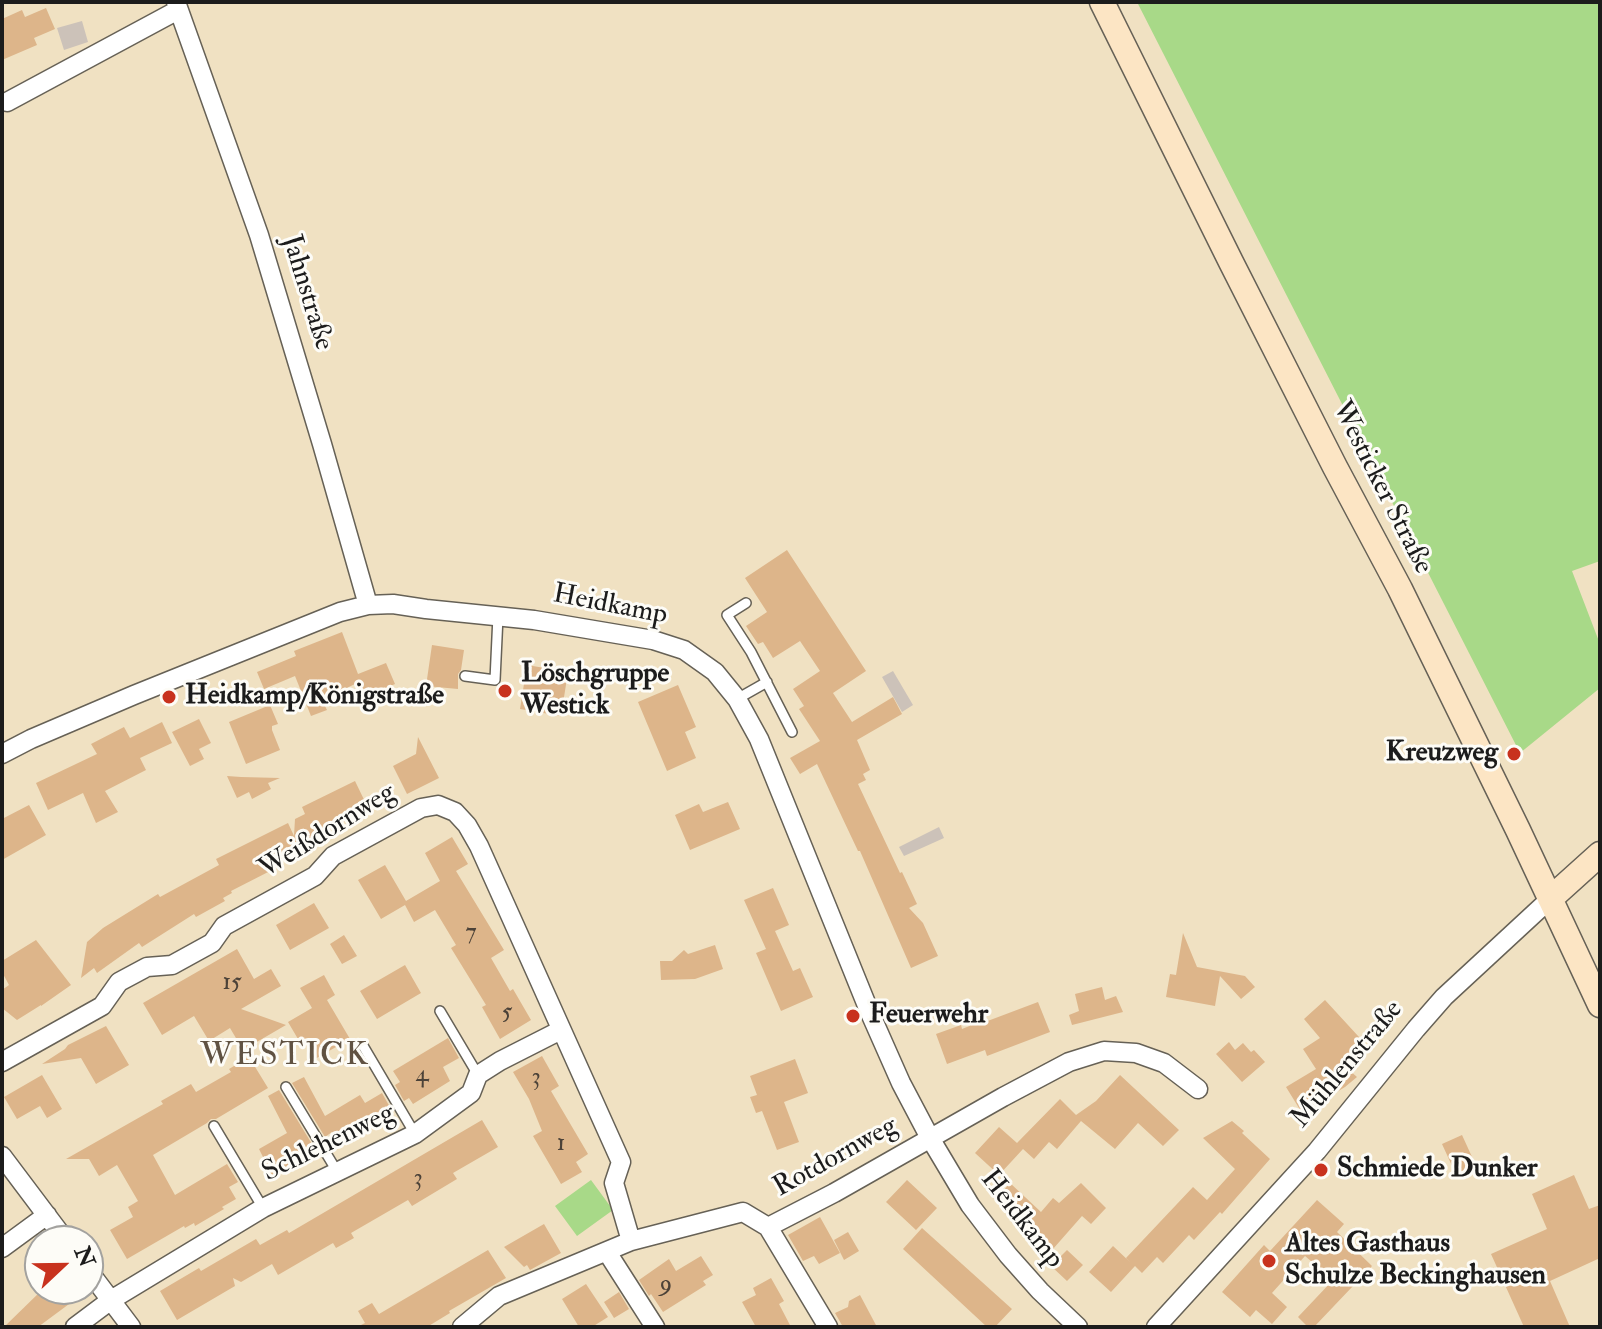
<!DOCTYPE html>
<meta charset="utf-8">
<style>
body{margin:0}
#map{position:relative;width:1602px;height:1329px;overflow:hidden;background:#f0e1c2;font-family:"IM FELL Double Pica",serif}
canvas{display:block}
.frame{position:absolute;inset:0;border:4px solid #1c1c1c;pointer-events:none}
.north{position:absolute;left:24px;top:1225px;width:80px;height:80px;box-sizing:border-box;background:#fdfcf7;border:2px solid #a3a29f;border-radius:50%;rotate:68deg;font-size:22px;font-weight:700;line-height:32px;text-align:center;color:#1c1c1c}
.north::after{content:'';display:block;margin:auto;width:28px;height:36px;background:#c8321e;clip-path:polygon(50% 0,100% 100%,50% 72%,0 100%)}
</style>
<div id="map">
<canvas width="1602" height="1329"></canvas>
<div class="frame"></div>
<div class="north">N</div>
</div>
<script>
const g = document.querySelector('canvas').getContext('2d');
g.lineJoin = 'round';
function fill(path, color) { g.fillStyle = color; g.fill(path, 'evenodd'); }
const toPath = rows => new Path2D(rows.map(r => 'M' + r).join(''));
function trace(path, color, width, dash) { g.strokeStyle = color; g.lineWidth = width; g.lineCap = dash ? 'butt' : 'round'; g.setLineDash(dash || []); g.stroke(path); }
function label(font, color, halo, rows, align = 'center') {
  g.font = font + ' "IM FELL Double Pica",serif'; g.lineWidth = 6; g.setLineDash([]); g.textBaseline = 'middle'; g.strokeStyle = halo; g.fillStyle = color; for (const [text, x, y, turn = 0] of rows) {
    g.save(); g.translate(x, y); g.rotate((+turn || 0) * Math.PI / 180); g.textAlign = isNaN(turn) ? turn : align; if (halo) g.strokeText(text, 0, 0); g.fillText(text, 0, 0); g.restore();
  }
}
const industrial = toPath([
 [82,21,88,42,64,50,57,28],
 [893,671,913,705,902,712,882,677],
 [939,827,944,838,904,856,899,847]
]);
const green = toPath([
 [1137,2,1600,2,1600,561,1572,571,1600,644,1600,688,1520,753],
 [591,1180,613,1210,577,1236,555,1206]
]);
const building = toPath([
 [46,8,55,29,34,38,37,45,2,60,2,19,22,10,25,17],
 [787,550,866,671,833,693,852,722,893,697,902,714,857,740,870,770,863,774,866,780,858,784,900,873,902,872,917,904,909,908,923,923,938,956,911,968,860,851,858,851,817,764,800,774,790,758,820,741,799,709,804,706,793,689,820,671,800,641,773,658,763,642,758,644,746,626,767,612,745,578],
 [342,632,358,674,386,663,395,684,363,698,357,683,322,700,327,710,311,716,295,676,264,689,257,672,296,656,294,651],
 [432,645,464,650,461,670,458,674,458,689,426,686],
 [527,665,568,672,561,716,520,709],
 [678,685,696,727,685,732,696,758,667,771,638,702],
 [270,705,278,724,272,726,272,730,280,750,246,764,229,722],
 [199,719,211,743,199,749,204,759,190,766,172,732],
 [162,722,172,743,140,758,146,770,105,791,118,812,96,823,83,793,48,810,36,783,97,754,91,744,124,727,130,738],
 [418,737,439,778,407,794,393,766,416,754],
 [227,776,241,777,280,778,268,783,271,789,252,799,249,792,237,798],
 [355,781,369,810,316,835,319,842,274,864,276,868,231,891,232,893,223,898,225,901,196,917,194,914,142,947,139,943,97,973,94,968,81,978,87,942,103,928,158,894,160,897,219,865,216,859,288,823,294,836,295,819,305,814,302,807],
 [728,802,740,829,690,850,675,815,699,804,703,812],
 [29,805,46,835,2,860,2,819],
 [452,837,468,864,456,871,504,950,491,958,510,991,513,989,531,1020,500,1039,482,1007,486,1005,451,948,456,945,435,910,414,922,405,905,381,919,358,880,385,865,406,901,440,881,425,853],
 [773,888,789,925,775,931,793,971,800,968,813,997,781,1011,756,953,766,949,744,900],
 [314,903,329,928,290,950,276,925],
 [1183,933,1197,967,1245,976,1255,987,1241,999,1220,976,1215,1006,1166,997,1170,974,1176,975],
 [344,935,357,956,342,964,330,944],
 [36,940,71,985,41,1006,41,1005,17,1020,2,1008,2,990,9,985,2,972,2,961],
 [715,945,723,969,695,979,661,980,660,961,672,961,684,950,688,954],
 [237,949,254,979,271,969,281,986,241,1009,286,1025,243,1050,230,1028,209,1041,194,1016,162,1035,143,1003],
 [405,965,421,993,377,1019,360,991],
 [324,975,335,995,327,1000,350,1039,315,1059,302,1037,298,1039,288,1022,312,1008,300,988],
 [1102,987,1105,1000,1116,996,1123,1012,1072,1025,1069,1015,1079,1011,1075,994],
 [1325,1000,1370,1049,1349,1070,1357,1077,1345,1087,1302,1113,1286,1087,1316,1069,1303,1049,1320,1038,1304,1019],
 [1038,1002,1050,1032,987,1056,985,1050,947,1064,936,1034,961,1025,962,1029,977,1023,977,1025],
 [106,1026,129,1065,96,1084,81,1058,42,1064,65,1049,68,1045],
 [448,1038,459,1058,443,1067,450,1081,413,1104,409,1098,404,1101,395,1085,400,1082,393,1071],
 [1229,1042,1235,1050,1243,1043,1251,1052,1254,1050,1265,1062,1242,1082,1216,1054],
 [542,1056,559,1086,551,1091,588,1154,576,1162,582,1172,561,1184,533,1136,542,1131,529,1099,513,1072],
 [249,1057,268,1088,216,1119,211,1119,207,1123,153,1155,175,1195,227,1164,238,1182,229,1187,236,1199,222,1207,224,1209,195,1226,194,1223,185,1228,184,1226,127,1259,110,1230,133,1217,128,1207,138,1201,117,1165,99,1176,89,1159,66,1159,163,1104,161,1101,191,1084,196,1092,231,1072,229,1069],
 [795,1059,808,1093,784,1102,799,1142,777,1150,762,1111,756,1113,750,1097,757,1095,750,1076],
 [42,1075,62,1109,47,1118,40,1106,17,1119,4,1097],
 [1120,1075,1179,1130,1163,1146,1138,1123,1115,1149,1081,1121,1057,1149,1049,1142,1034,1159,1023,1149,999,1175,975,1153,999,1127,1017,1143,1060,1099,1076,1115,1096,1101],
 [304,1077,325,1116,360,1095,365,1103,382,1093,391,1109,374,1119,377,1123,340,1145,332,1132,325,1137,292,1083],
 [279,1090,312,1144,305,1148,308,1154,272,1175,259,1149,287,1133,268,1096],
 [482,1120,498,1147,453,1173,457,1179,412,1206,408,1200,351,1233,354,1238,336,1248,333,1243,278,1275,272,1264,241,1282,233,1278,235,1286,177,1320,160,1291,199,1268,201,1271,256,1239,260,1245,287,1230,289,1233],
 [1232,1121,1244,1131,1242,1133,1270,1159,1222,1214,1220,1212,1194,1240,1189,1235,1163,1263,1157,1257,1142,1273,1135,1266,1111,1292,1089,1272,1113,1246,1131,1263,1126,1258,1193,1187,1207,1200,1235,1169,1203,1138],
 [1462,1135,1478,1170,1458,1179,1442,1144],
 [1574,1175,1589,1209,1600,1205,1600,1258,1550,1281,1570,1327,1524,1327,1491,1254,1547,1229,1532,1194],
 [907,1180,937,1208,916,1230,886,1202],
 [1010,1183,1041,1212,1053,1198,1059,1203,1081,1183,1106,1208,1091,1224,1082,1216,1053,1249,997,1198],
 [1317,1200,1344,1224,1337,1232,1372,1266,1314,1327,1308,1327,1298,1317,1333,1280,1305,1256,1272,1293,1287,1307,1272,1324,1256,1310,1250,1317,1222,1292,1264,1245,1270,1251],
 [820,1217,840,1253,819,1264,814,1256,803,1261,788,1235],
 [544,1224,561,1253,530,1270,527,1265,524,1267,504,1247],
 [922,1228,1012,1309,995,1327,987,1327,903,1249],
 [848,1232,859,1251,844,1260,834,1240],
 [488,1250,506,1278,449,1311,450,1313,427,1327,357,1327,365,1323,358,1311,372,1303,379,1314],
 [1067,1250,1083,1265,1067,1281,1051,1266],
 [701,1256,713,1275,703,1281,706,1285,663,1312,651,1294,649,1296,639,1280,669,1259,676,1271],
 [771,1278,784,1301,779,1304,791,1327,756,1327,742,1302,756,1295,753,1288],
 [586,1284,608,1317,592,1327,579,1327,562,1299],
 [43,1289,88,1290,38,1327,4,1327],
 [619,1292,629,1309,614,1318,604,1302],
 [860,1295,877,1327,843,1327,835,1313,848,1307,849,1301]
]);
const lane = toPath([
 [746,603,727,615,751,652,792,732],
 [465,676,495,680,498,616],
 [737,699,767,682],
 [440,1011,478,1075],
 [362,1044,415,1134],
 [286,1087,338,1173],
 [214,1126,263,1208]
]);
const street = toPath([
 [176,2,259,235,322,444,368,605],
 [7,102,178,10],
 [2,754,31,739,134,695,340,612,368,605,393,604,426,609,534,620,653,640,684,650,715,672,737,699,759,739,870,1013,901,1083,930,1138,970,1205,1008,1255,1040,1291,1078,1327],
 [2,1062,102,1006,119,982,147,967,172,965,212,943,224,926,315,876,333,856,421,808,438,805,455,812,467,825,479,846,621,1162,614,1183,631,1241],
 [2,1156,66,1241],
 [768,1227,828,1327],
 [2,1248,47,1215],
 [607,1252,655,1327],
 [88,1270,131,1327],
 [75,1327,111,1300,263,1208,415,1134,471,1093,478,1075,500,1061,561,1030],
 [462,1327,499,1296,631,1241,743,1212,768,1227,834,1193,1003,1097,1069,1062,1104,1051,1136,1053,1164,1063,1198,1089],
 [1156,1327,1317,1151,1416,1029,1444,997,1550,899]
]);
const secondary = toPath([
 [1102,2,1231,262,1335,467,1400,589,1518,830,1600,1005],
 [1550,899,1600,854]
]);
const markers = [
 [505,691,8,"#c8321e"],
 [169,697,8,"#c8321e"],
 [1514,754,8,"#c8321e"],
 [853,1016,8,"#c8321e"],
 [1321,1170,8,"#c8321e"],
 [1269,1261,8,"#c8321e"]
];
const numberNames = [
 ["7",471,934],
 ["15",232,984],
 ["5",507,1014],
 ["4",422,1076],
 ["3",536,1079],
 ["1",561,1145],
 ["3",418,1180],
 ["9",666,1286]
];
const streetNames = [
 ["Jahnstraße",306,293,73],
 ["Westicker Straße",1381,488,63],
 ["Heidkamp",610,606,11],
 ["Weißdornweg",328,832,-32],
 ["Mühlenstraße",1348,1065,-50],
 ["Schlehenweg",329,1144,-26],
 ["Rotdornweg",836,1158,-29],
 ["Heidkamp",1021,1220,52]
];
const poiNames = [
 ["Löschgruppe",521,675],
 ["Westick",521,707],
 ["Heidkamp/Königstraße",185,697],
 ["Kreuzweg",1498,754,"right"],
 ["Feuerwehr",869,1016],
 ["Schmiede Dunker",1337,1170],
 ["Altes Gasthaus",1285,1245],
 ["Schulze Beckinghausen",1285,1277]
];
const quarterNames = [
 ["WESTICK",285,1057]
];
fill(industrial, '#ccc2b9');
fill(green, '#a8d988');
fill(building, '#ddb58a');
trace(lane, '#666156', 12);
trace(street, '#666156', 21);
trace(secondary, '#666156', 27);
trace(lane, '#fff', 9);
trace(street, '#fff', 18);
trace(secondary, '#fce5c4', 24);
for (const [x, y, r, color] of markers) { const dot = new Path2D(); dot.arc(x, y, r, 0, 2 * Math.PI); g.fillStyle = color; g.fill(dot); trace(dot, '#fdfcf7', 3); }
label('24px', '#4c4238', null, numberNames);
label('28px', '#1c1c1c', '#fdfcf7', streetNames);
label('bold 28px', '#1c1c1c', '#fdfcf7', poiNames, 'left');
g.letterSpacing = '2px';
label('32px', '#605242', '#fdfcf7', quarterNames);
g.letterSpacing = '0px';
</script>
